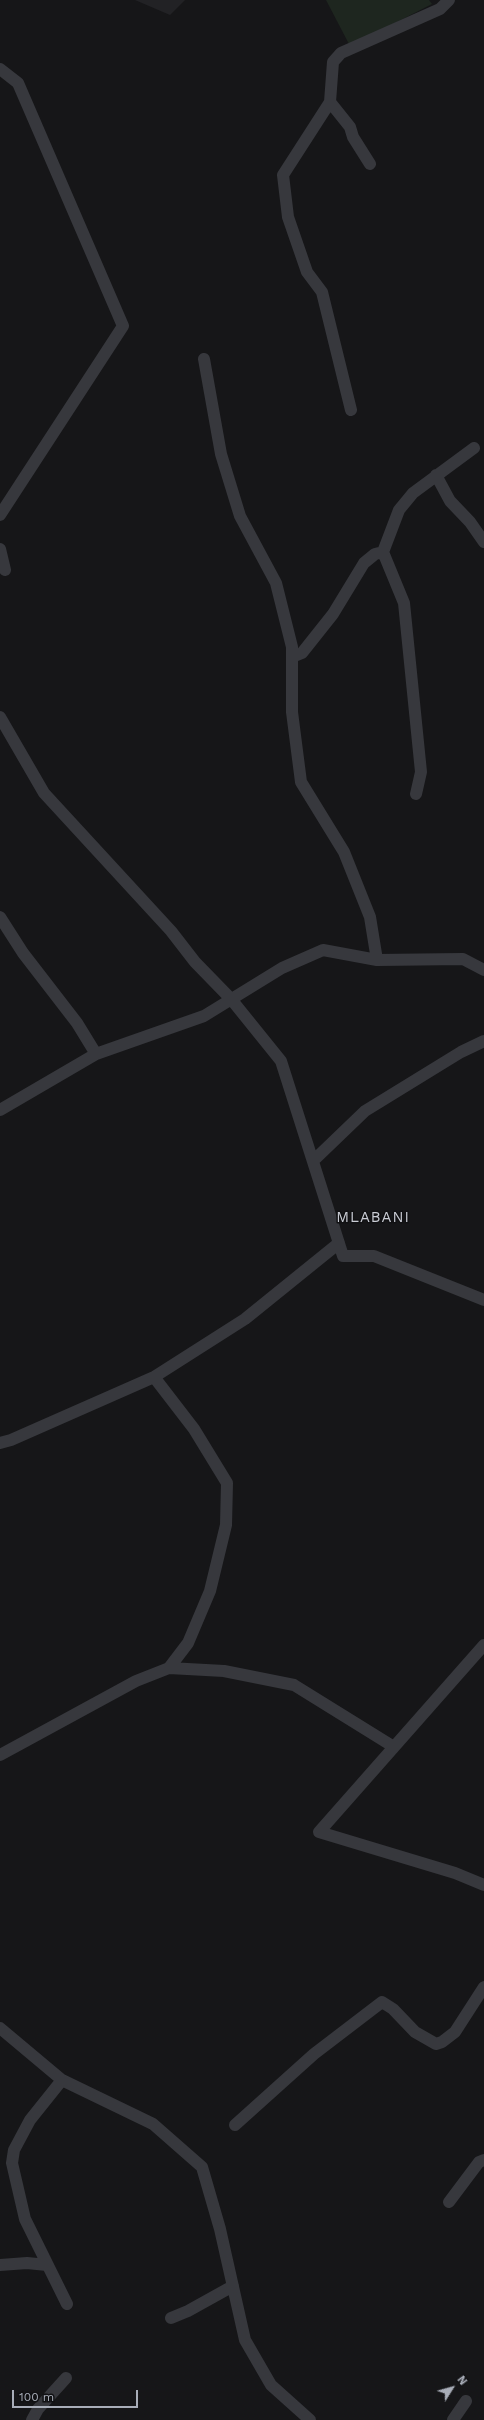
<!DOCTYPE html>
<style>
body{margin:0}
#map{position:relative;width:484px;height:2420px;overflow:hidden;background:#161618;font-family:"Work Sans",sans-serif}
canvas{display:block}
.north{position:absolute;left:432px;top:2368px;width:40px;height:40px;-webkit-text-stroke:3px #111113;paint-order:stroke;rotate:53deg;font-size:11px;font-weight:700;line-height:16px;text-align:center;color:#a8adb8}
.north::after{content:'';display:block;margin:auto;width:14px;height:18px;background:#a8adb8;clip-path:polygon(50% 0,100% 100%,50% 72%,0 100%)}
.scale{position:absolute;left:12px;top:2390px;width:126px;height:18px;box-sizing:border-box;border:2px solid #a8adb8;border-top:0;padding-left:5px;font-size:12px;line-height:14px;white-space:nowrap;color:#a8adb8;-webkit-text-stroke:3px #111113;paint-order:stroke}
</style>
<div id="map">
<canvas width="484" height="2420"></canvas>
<div class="north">N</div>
<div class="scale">100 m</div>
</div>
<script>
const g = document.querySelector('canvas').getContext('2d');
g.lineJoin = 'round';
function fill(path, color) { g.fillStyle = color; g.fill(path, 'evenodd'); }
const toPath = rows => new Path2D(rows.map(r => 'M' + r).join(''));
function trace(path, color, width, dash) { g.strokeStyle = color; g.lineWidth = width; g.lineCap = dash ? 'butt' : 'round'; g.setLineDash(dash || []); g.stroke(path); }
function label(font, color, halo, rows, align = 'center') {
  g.font = font + ' "Work Sans",sans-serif'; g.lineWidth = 3; g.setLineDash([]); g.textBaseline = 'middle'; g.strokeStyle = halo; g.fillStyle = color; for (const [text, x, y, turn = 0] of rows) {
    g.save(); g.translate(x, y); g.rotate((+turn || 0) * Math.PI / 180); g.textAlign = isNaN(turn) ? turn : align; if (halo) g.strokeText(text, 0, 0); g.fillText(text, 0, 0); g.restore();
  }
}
const built = toPath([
 [135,0,185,0,170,15]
]);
const green = toPath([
 [326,0,429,0,432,4,350,46]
]);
const minor = toPath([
 [0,69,18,83,123,326,0,515],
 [330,102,350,127,353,137,370,164],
 [204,359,221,454,240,516,276,583,292,647,292,712,301,782,344,852,370,917,377,960],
 [351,410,322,292,307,272,288,217,283,175,330,102,333,62,341,53,440,9,449,0],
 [436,475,450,501,470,522,484,542],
 [0,549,5,570],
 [292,657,302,653,333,614,364,563,375,554,383,552],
 [0,717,44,793,171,931,195,962,231,999,281,1061,343,1256,374,1256,484,1300],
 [416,794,421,772,404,603,383,552,399,510,413,493,474,448],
 [0,917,23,953,77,1023,96,1054],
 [0,1110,96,1054,204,1016,282,968,323,950,377,960,463,959,484,970],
 [313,1161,365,1111,461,1052,484,1041],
 [0,1443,11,1440,154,1377,245,1319,339,1243],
 [484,1645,319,1832,455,1873,484,1885],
 [169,1668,224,1671,294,1685,394,1747],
 [0,1755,136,1681,169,1668,188,1643,210,1591,226,1525,227,1483,194,1429,154,1377],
 [0,2028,62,2080,153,2124,202,2167,220,2229,245,2340,271,2385,310,2420],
 [62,2080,30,2120,14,2150,12,2163,25,2219,67,2304],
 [235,2125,314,2054,382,2002,393,2009,415,2032,436,2044,442,2042,455,2032,484,1987],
 [449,2202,479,2162,484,2160],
 [0,2265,27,2263,47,2265],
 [171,2318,188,2311,233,2286],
 [32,2420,38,2409,66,2378],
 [453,2420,466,2401]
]);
const quarterNames = [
 ["MLABANI",373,1218]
];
fill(built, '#222225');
fill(green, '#1e261f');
trace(minor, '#37383d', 12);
g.letterSpacing = '1px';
label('15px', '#c9ccd4', '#111113', quarterNames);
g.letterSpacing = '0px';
</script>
